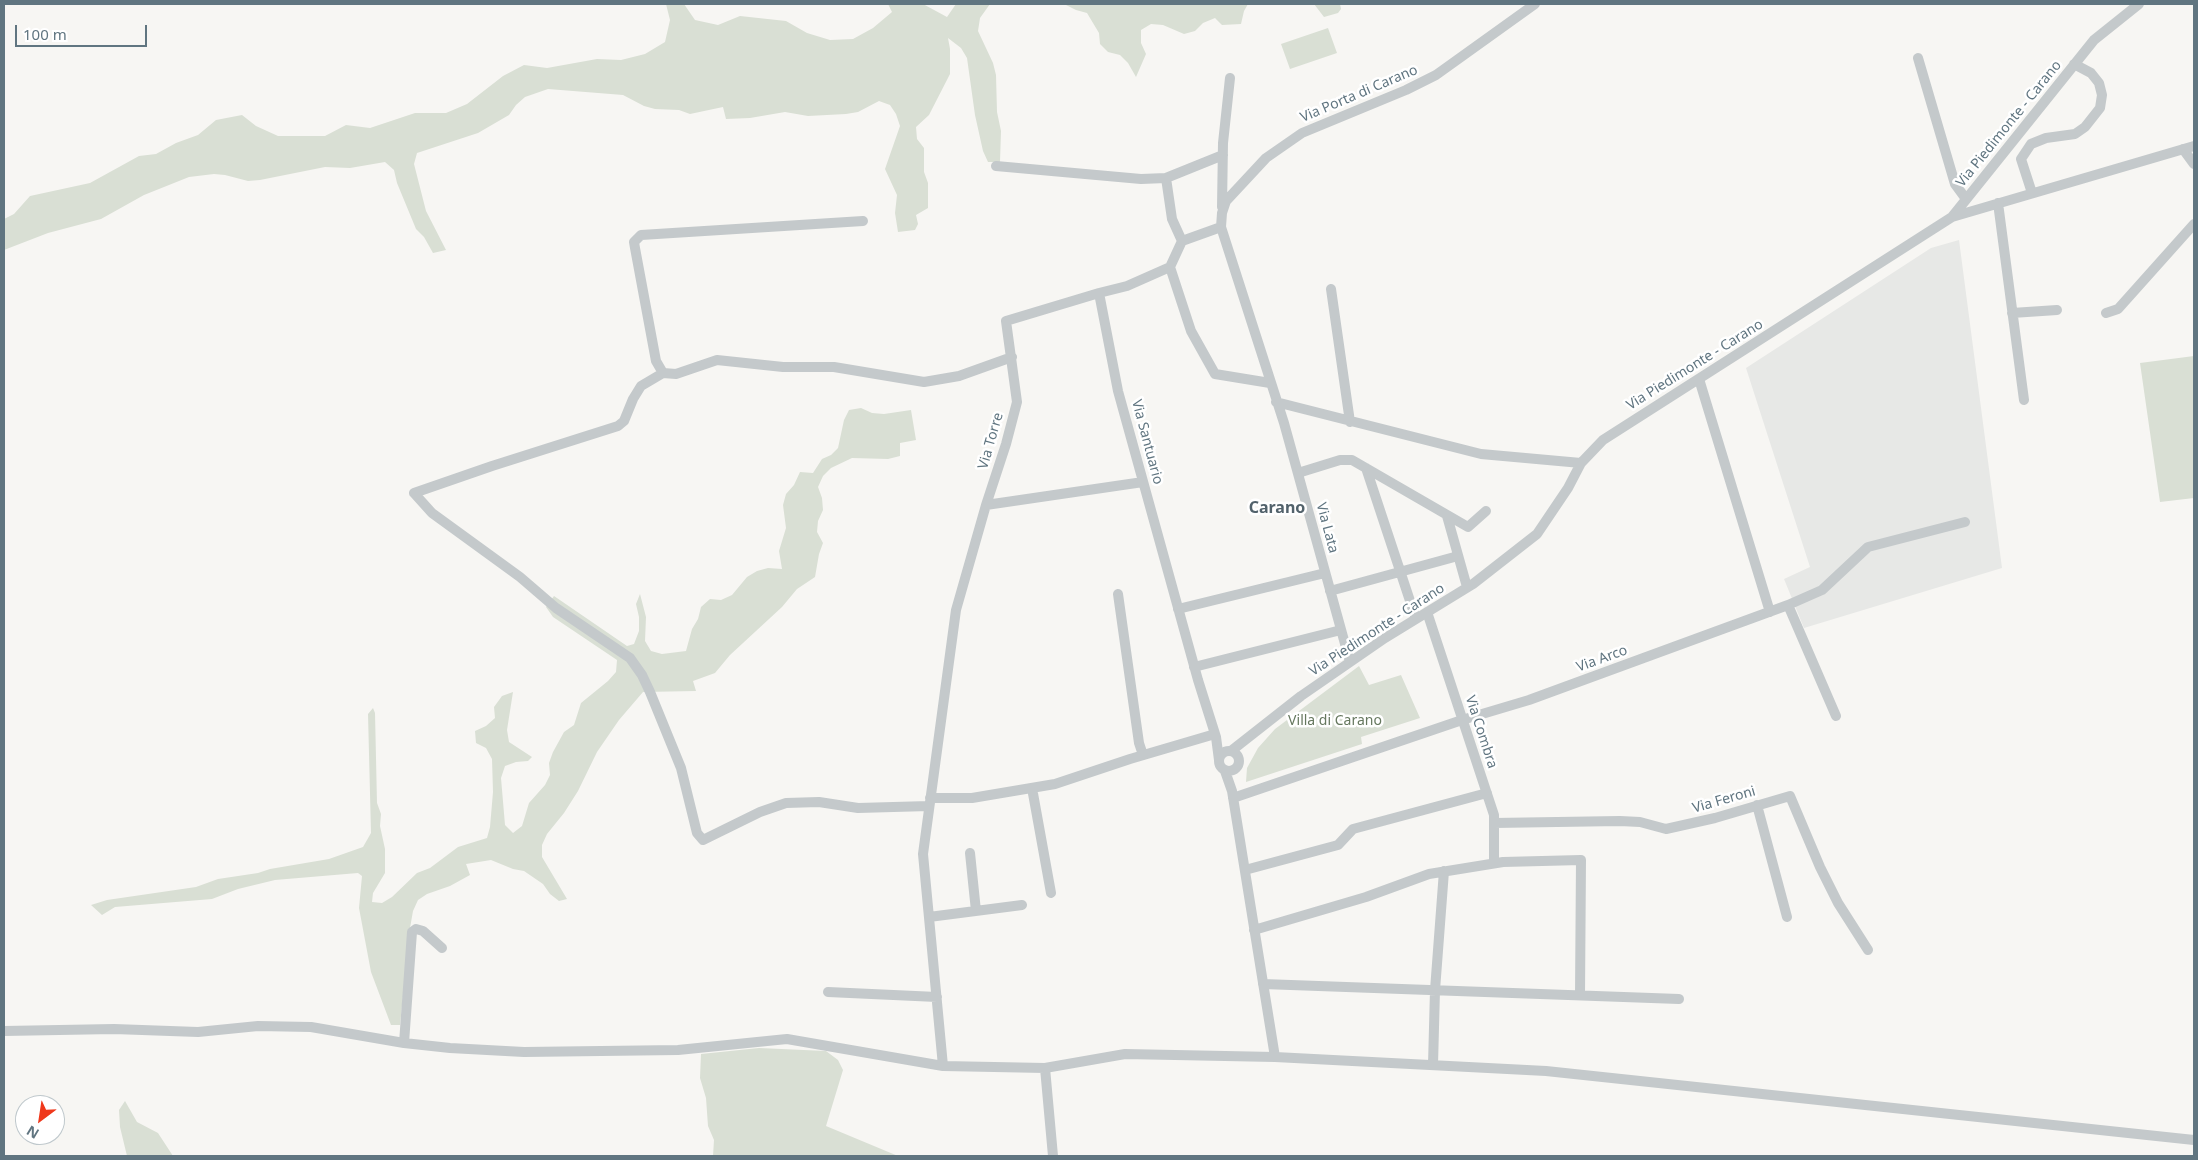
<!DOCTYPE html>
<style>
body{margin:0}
#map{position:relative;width:2198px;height:1160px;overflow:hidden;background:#f7f6f3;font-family:"Noto Sans",sans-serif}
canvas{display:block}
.frame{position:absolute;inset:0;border:5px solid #607580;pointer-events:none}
.north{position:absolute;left:15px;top:1095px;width:50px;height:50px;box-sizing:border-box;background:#fff;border:1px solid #bfc8cc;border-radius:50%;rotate:211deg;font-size:14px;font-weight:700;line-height:20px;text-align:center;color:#607580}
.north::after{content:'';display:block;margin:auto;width:18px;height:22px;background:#ef381b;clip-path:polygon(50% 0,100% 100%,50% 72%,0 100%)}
.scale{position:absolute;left:15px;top:25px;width:132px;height:22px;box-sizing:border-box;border:2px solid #607580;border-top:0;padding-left:6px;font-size:15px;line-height:18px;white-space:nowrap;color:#607580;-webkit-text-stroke:4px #fff;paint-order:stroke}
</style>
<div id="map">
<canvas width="2198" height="1160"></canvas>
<div class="frame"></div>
<div class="north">N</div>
<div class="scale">100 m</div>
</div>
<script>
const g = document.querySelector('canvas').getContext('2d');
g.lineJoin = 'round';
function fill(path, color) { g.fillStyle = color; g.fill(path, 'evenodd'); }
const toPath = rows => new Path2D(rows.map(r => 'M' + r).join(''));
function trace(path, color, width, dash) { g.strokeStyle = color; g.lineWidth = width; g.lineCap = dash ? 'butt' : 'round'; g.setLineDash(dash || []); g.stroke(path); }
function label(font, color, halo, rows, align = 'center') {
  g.font = font + ' "Noto Sans",sans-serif'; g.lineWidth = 5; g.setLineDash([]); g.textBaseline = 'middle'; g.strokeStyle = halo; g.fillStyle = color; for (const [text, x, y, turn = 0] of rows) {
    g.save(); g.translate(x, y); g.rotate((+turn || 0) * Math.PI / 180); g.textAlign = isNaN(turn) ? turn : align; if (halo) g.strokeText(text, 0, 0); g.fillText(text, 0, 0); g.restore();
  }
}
const built = toPath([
 [1959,240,2002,568,1804,628,1784,579,1810,567,1746,368,1931,248]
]);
const green = toPath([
 [666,4,684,4,695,20,718,25,740,16,786,21,807,33,830,40,853,39,873,28,892,12,888,4,923,4,947,17,956,4,990,4,980,18,978,31,993,63,996,75,997,112,1001,131,1000,162,988,162,983,151,975,115,967,58,961,48,948,38,950,49,950,74,929,115,916,127,917,139,924,148,924,172,928,183,928,208,916,215,918,224,915,230,898,232,895,213,897,195,885,169,900,126,896,114,890,105,879,101,858,112,846,114,808,116,785,112,750,118,726,119,723,107,690,114,679,110,655,109,644,106,623,95,548,89,525,97,516,105,509,115,478,133,417,153,414,164,426,211,446,250,433,253,424,237,416,229,397,183,394,170,385,162,350,168,325,167,260,180,248,181,225,175,214,174,189,177,144,195,101,219,48,233,4,250,4,219,14,214,30,196,90,183,139,156,156,154,176,143,198,135,216,120,242,115,256,126,278,136,325,136,346,125,370,128,415,113,446,113,467,104,503,76,524,65,547,68,597,59,621,60,645,54,665,42,670,20],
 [1064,4,1248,4,1244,11,1241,24,1222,25,1215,18,1203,23,1195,31,1184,34,1163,25,1151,24,1141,30,1141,43,1146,54,1136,77,1128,63,1120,55,1108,52,1100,44,1099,33,1087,13,1076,10],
 [1314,4,1340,4,1341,9,1338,13,1324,17],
 [1328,28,1337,53,1290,69,1281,44],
 [2194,356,2194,498,2160,502,2140,363],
 [861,408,872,413,884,414,911,410,916,440,900,443,900,456,888,459,852,458,831,468,823,476,818,487,822,498,823,510,818,521,817,532,823,543,819,554,815,577,797,589,782,607,730,655,715,673,693,681,696,691,643,692,619,720,597,752,578,791,564,813,547,834,542,845,542,857,567,899,559,901,550,894,543,884,524,871,513,869,491,860,466,864,470,875,450,886,427,894,418,900,413,911,410,928,400,1025,391,1025,371,972,359,908,362,876,358,873,275,880,238,889,212,899,115,907,102,915,91,905,107,900,196,887,218,879,258,873,270,869,329,859,363,847,371,833,368,714,373,708,375,713,377,803,381,814,380,826,385,849,385,873,373,893,372,902,382,903,392,897,417,873,430,868,458,847,487,838,490,827,493,792,492,759,486,748,476,743,475,731,486,726,495,718,494,707,502,696,513,692,507,730,509,742,532,757,528,761,516,762,505,766,501,778,505,825,513,833,522,826,529,803,545,785,550,775,549,763,553,752,564,732,574,725,581,703,608,681,616,672,617,660,553,617,546,607,554,596,627,646,634,644,639,631,639,617,636,604,640,594,646,617,645,641,651,651,662,654,686,651,692,629,698,619,701,607,710,599,721,600,732,595,747,577,757,571,768,568,782,569,779,551,786,528,783,505,786,494,794,485,800,472,813,473,822,459,831,455,838,448,844,420,849,410],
 [1359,666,1369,685,1401,675,1420,718,1361,737,1362,744,1246,782,1247,768,1258,748,1275,729],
 [759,1048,826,1051,838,1060,843,1070,826,1126,898,1156,713,1156,714,1140,708,1126,706,1098,700,1078,701,1054],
 [125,1101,137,1122,158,1133,173,1156,127,1156,120,1127,119,1110]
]);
const minor = toPath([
 [1918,58,1955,184,1966,199],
 [2183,149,2194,164],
 [996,166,1141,179,1166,178,1223,155],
 [1166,178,1172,219,1182,241],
 [2032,193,2021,159,2031,144,2046,138,2075,134,2085,127,2100,108,2102,95,2099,83,2091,73,2074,64],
 [1998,203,2024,400],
 [1222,207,1223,143,1230,78],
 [1952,217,2194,146],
 [863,221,641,235,634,242,635,248,656,361,663,373,641,386,633,399,624,421,618,426,492,466,414,493,432,513,520,577,556,608,630,658,642,675,650,692,681,768,697,833,703,840,760,812,786,803,819,802,858,808,929,806],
 [1170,267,1191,331,1215,374,1270,383],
 [1331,289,1350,422],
 [2012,313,2057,310],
 [2106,313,2118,309,2194,224],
 [663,373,676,374,717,360,783,367,834,367,924,382,959,376,1012,357],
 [1699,379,1770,612],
 [1276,402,1481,454,1581,463],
 [1366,468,1416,619],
 [1298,473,1340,460,1352,460,1468,527,1486,511],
 [986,505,1143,482],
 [1447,516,1467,587],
 [1330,591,1458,556],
 [1118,594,1139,743,1143,755],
 [1788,605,1836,716],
 [1178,609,1325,573],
 [1427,612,1494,815,1494,863],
 [1350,662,1284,423,1221,227,1222,213,1226,201,1266,158,1302,133,1406,90,1436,75,1535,4],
 [1194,667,1341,630],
 '1219 761a10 10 0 1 1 20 0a10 10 0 1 1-20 0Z',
 [1231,751,1301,696,1385,638,1473,584,1537,534,1568,488,1581,463,1603,440,1952,217,2094,40,2139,4],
 [1219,760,1216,737,1198,680,1118,391,1099,293,1127,286,1170,267,1182,241,1221,227],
 [1225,771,1232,791,1275,1057],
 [1032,788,1051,893],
 [930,798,972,798,1055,784,1130,759,1215,734],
 [1233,798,1462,720,1529,700,1788,605,1822,590,1868,547,1965,522],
 [1757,805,1787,917],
 [1494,823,1620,821,1640,822,1666,829,1715,818,1790,796,1820,867,1838,903,1868,950],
 [970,853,976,911],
 [1245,870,1338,845,1353,829,1487,793],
 [929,917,1022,905],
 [1254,930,1366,897,1429,874,1503,862,1581,860,1580,995],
 [1263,984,1679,999],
 [828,992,937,997],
 [4,1031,114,1029,198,1032,258,1026,311,1027,404,1043,450,1048,524,1052,678,1050,787,1039,943,1066,1045,1068,1125,1054,1275,1057,1546,1071,2194,1140],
 [404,1043,412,932,416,929,423,931,442,948],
 [1433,1065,1435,990,1444,871],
 [943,1066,923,854,956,610,986,505,1006,444,1017,402,1006,321,1099,293],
 [1045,1068,1053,1156]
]);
const streetNames = [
 ["Via Porta di Carano",1359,94,-23],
 ["Via Piedimonte - Carano",2009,124,-51],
 ["Via Piedimonte - Carano",1695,365,-32],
 ["Via Torre",991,441,-74],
 ["Via Santuario",1147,442,75],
 ["Via Lata",1327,528,75],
 ["Via Piedimonte - Carano",1377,630,-33],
 ["Via Arco",1602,659,-20],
 ["Via Combra",1481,732,72],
 ["Via Feroni",1724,800,-16]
];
const parkNames = [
 ["Villa di Carano",1335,721]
];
const quarterNames = [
 ["Carano",1277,508]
];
fill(built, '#e7e8e6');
fill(green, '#d9dfd4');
trace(minor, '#c4c9cb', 10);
label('14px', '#607580', '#fff', streetNames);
label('14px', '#66785f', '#fff', parkNames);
label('bold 16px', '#52626b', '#fff', quarterNames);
</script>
